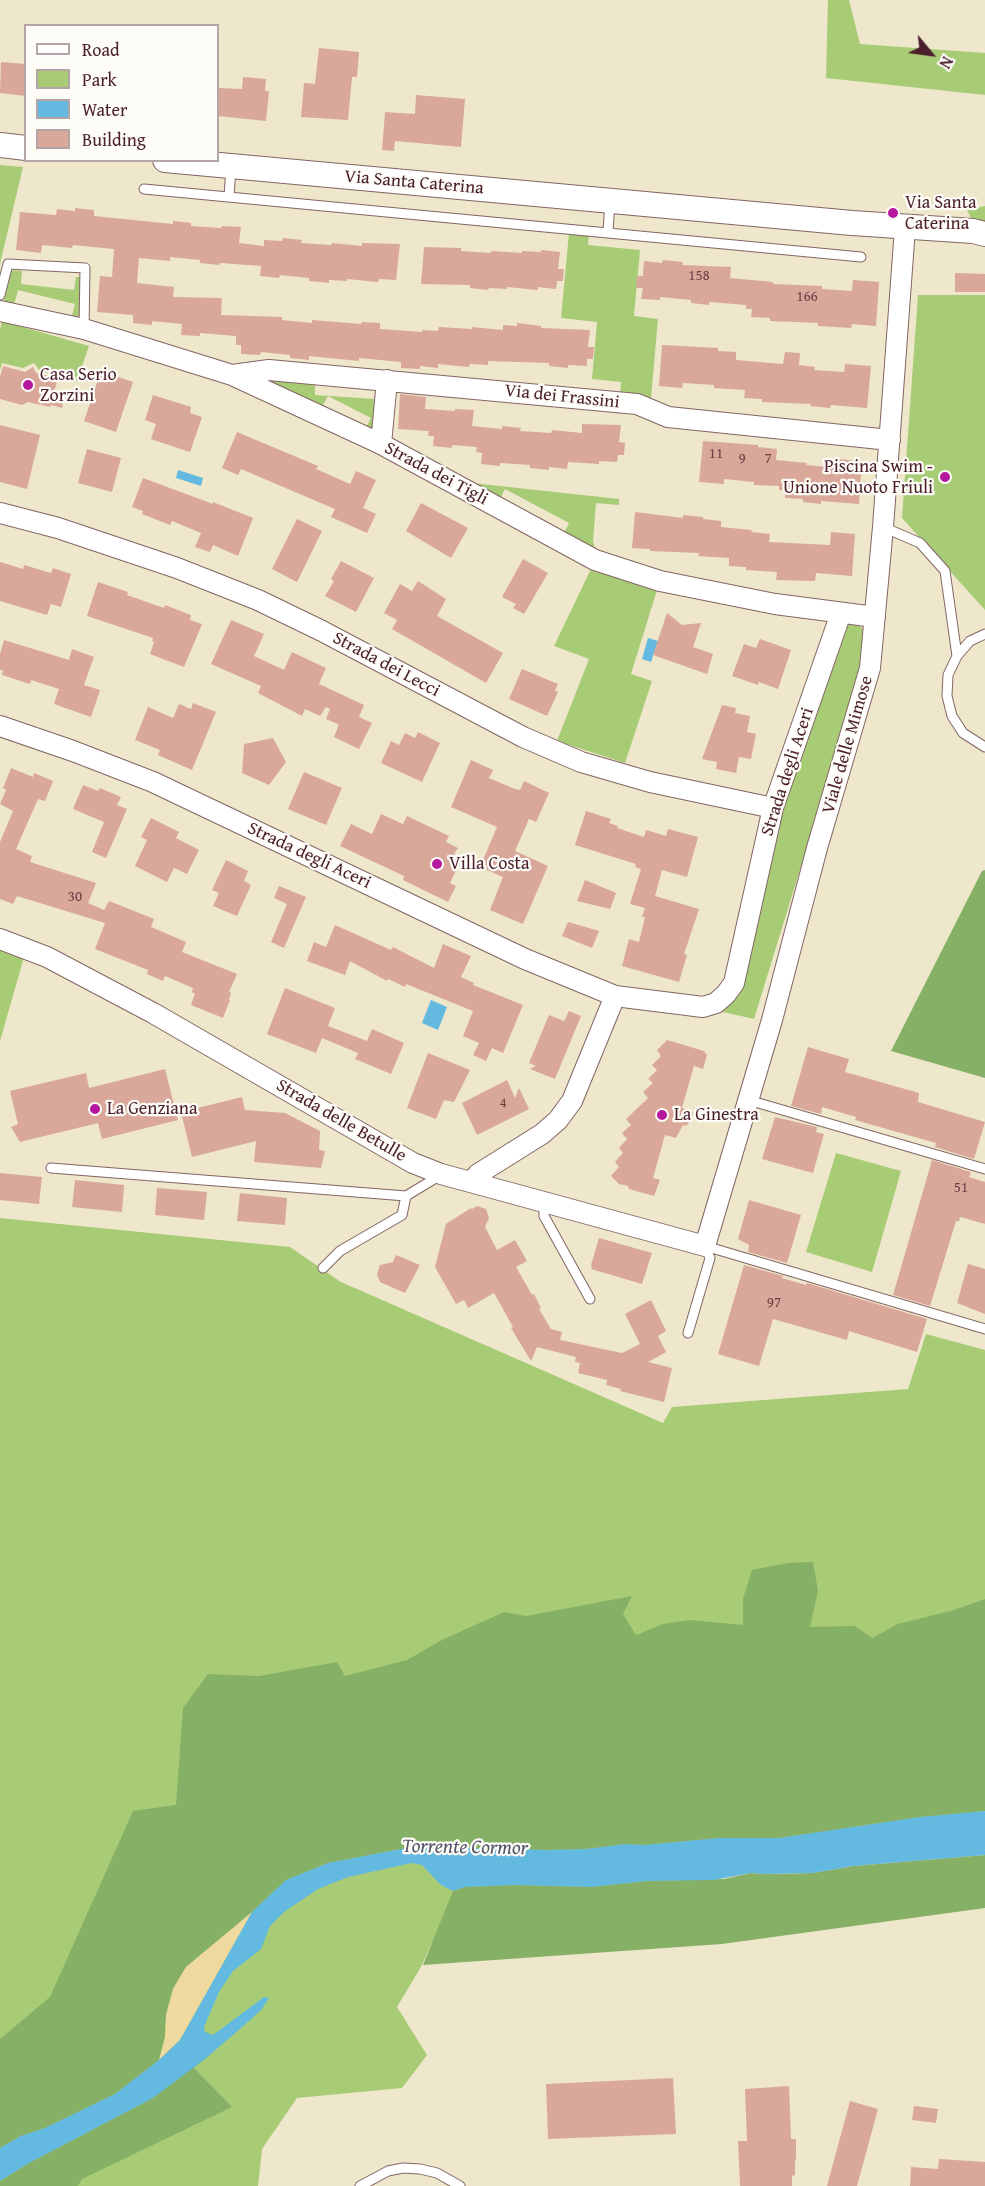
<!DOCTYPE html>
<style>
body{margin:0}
#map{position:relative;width:985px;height:2186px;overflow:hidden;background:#eee7cb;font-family:"Gentium Book Plus",serif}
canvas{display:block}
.legend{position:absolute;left:24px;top:24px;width:195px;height:138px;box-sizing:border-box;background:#fdfcf7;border:2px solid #b5a4a5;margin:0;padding:8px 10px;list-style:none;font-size:18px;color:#4a1f2b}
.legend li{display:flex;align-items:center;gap:12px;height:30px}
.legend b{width:30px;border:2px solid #b5a4a5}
.north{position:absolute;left:901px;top:24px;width:60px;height:60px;-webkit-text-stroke:4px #fdfcf7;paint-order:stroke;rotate:119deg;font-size:16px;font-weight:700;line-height:24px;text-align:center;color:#4a1f2b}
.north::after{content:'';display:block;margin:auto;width:21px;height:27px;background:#4a1f2b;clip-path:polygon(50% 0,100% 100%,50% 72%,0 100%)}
</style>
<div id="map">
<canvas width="985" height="2186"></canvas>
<ul class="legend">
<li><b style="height:8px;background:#fff"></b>Road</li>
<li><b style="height:16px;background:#a8cc75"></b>Park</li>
<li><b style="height:16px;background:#64b9e0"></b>Water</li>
<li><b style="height:16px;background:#d9a89a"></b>Building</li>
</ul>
<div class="north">N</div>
</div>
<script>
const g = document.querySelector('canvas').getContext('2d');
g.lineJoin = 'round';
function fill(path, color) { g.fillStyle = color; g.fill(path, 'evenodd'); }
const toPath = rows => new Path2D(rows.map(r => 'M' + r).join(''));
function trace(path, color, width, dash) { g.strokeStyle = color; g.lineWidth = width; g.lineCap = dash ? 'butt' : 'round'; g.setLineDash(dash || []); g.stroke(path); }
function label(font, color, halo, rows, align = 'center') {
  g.font = font + ' "Gentium Book Plus",serif'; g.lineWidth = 4.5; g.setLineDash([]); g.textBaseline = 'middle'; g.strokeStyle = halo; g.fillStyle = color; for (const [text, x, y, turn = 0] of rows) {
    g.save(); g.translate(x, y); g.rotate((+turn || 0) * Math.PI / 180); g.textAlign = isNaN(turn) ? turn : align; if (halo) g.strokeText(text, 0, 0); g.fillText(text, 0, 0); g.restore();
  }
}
const green = toPath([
 [828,0,849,0,860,44,985,53,985,95,826,78],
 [0,165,23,167,0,264],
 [985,206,985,226,974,223,967,210],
 [569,233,589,234,588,245,640,250,634,316,658,319,651,398,620,395,621,382,592,379,597,322,561,318],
 [9,270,22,271,21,284,74,290,76,277,82,277,80,322,71,319,75,304,18,290,14,305,4,302],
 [918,295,985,295,985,610,902,518],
 [2,321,89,346,77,381,40,371,34,363,23,368,2,363,0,370,0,330],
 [273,379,315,382,315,395,375,399,376,387,377,435,365,429,371,418,328,396,322,407,272,384],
 [472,483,619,499,619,505,596,503,593,541,595,549,564,533,569,523,505,489,500,499],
 [591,569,657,590,631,674,652,681,625,763,557,741,589,659,554,646],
 [849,624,859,625,866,632,862,668,754,1019,719,1011,735,999,743,986,781,808,843,630],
 [0,947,24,957,0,1041],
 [836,1153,901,1171,872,1272,806,1252],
 [0,1218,290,1247,341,1282,663,1423,672,1407,908,1389,926,1334,985,1350,985,1811,432,1942,422,1965,397,2007,427,2055,402,2088,297,2098,262,2149,258,2186,0,2186]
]);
const forest = toPath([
 [985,870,985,1078,891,1051,982,871],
 [813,1562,818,1591,810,1627,855,1626,872,1638,898,1624,954,1610,985,1599,985,1811,920,1817,779,1838,719,1838,644,1845,625,1844,587,1849,545,1850,437,1847,406,1848,328,1863,286,1880,252,1912,186,1967,173,1989,166,2015,165,2037,159,2060,115,2094,45,2128,21,2136,0,2148,0,2039,50,1997,133,1811,176,1805,183,1708,208,1674,259,1676,337,1662,345,1676,407,1660,442,1640,504,1612,526,1616,632,1596,623,1614,636,1635,663,1624,690,1620,743,1625,743,1599,752,1570,788,1563],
 [985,1855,985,1908,722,1944,423,1965,453,1891,465,1887,513,1885,591,1887,647,1881,724,1879,751,1873,765,1874,813,1873,853,1866],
 [193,2067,232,2107,82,2179,78,2186,0,2186,0,2181,29,2163,153,2098]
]);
const sand = toPath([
 [252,1912,180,2040,159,2060,165,2037,166,2015,173,1989,186,1967]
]);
const water = toPath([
 [178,470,203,478,201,486,176,478],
 [648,638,658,641,651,662,642,659],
 [431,1000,447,1007,438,1030,422,1023],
 [985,1811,985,1855,853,1866,813,1873,765,1874,751,1873,714,1880,647,1881,591,1887,513,1885,465,1887,453,1891,441,1885,422,1865,412,1863,348,1877,318,1889,284,1912,270,1926,261,1949,233,1971,219,1992,204,2027,205,2032,213,2035,264,1997,269,1998,262,2009,249,2021,205,2059,153,2098,29,2163,0,2181,0,2148,21,2136,45,2128,115,2094,159,2060,180,2040,252,1912,286,1880,328,1863,406,1848,437,1847,545,1850,587,1849,625,1844,644,1845,719,1838,779,1838,920,1817]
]);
const building = toPath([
 [319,48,359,52,357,77,352,77,348,120,301,117,304,83,315,84],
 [1,62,26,64,26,96,0,93],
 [243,77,266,79,265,91,269,91,266,121,218,116,218,88,242,89],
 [416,95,465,99,461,147,395,141,394,151,382,150,385,112,415,114],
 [75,208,94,210,94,216,173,224,173,221,191,223,191,226,221,228,222,226,241,227,239,243,264,246,264,240,282,241,283,238,302,240,301,243,331,245,332,243,362,246,362,243,400,244,396,280,379,279,378,282,347,279,347,281,329,280,329,283,309,281,309,278,280,275,279,278,260,276,261,266,220,263,219,265,200,263,200,260,170,257,170,261,139,258,137,283,174,287,173,297,222,298,221,315,282,317,282,320,312,323,312,320,361,324,362,322,380,323,380,329,422,332,422,330,438,331,439,327,472,329,472,327,503,330,503,325,517,326,517,323,541,326,541,328,590,330,588,347,594,347,593,359,587,359,587,366,568,365,568,368,549,366,549,363,488,361,488,365,470,364,469,367,438,364,438,368,420,366,420,369,401,368,401,362,359,358,359,361,309,356,309,360,290,358,290,355,261,352,260,355,241,354,241,345,236,345,236,336,200,333,200,336,181,335,182,324,152,321,152,325,133,323,133,315,97,312,100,276,112,277,114,249,73,245,72,248,42,245,41,253,16,250,20,212,56,215,57,209,75,211],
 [424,247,461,248,461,251,491,253,491,251,522,253,522,251,541,252,541,250,560,252,558,269,564,269,563,281,557,281,556,289,538,287,538,290,507,287,507,289,489,288,488,290,470,288,470,285,421,284],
 [663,260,683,262,682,265,731,267,730,278,773,282,773,284,822,286,822,289,852,291,853,280,879,282,876,326,852,324,851,328,818,326,818,323,770,321,770,318,751,317,752,309,746,309,746,305,709,302,709,305,691,303,691,300,660,297,660,300,641,299,643,288,636,288,637,276,643,276,644,261,662,263],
 [955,273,985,274,985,292,955,292],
 [662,345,718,348,718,351,736,352,736,360,783,364,785,352,800,353,799,365,815,367,814,370,844,372,845,364,871,366,867,408,831,405,830,408,810,406,811,404,762,402,762,399,744,398,745,390,714,388,714,385,683,383,682,388,659,386],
 [3,366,25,372,33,367,36,373,58,378,54,392,65,395,62,408,51,405,50,407,28,402,22,405,0,399,0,377],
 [101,371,133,382,116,432,84,421],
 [400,394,426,397,425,409,455,411,455,409,474,410,472,426,502,429,502,426,521,428,520,431,551,433,552,430,582,433,582,424,621,425,619,442,625,443,624,455,618,455,617,462,599,461,599,464,568,462,567,469,549,467,549,470,530,468,530,465,500,463,500,466,481,464,482,453,476,452,477,447,452,445,452,448,433,446,434,436,428,436,429,431,398,429],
 [153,395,191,407,190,413,202,417,190,452,151,439,156,424,145,420],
 [0,425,40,435,27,489,0,482],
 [237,432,318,466,316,469,350,484,356,471,376,480,363,508,376,514,367,533,331,517,335,509,241,469,238,475,222,468],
 [703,441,758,445,758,447,777,449,776,460,807,463,806,465,836,468,836,459,862,461,859,504,821,501,821,504,803,502,803,499,785,498,785,490,779,490,779,486,754,485,754,482,724,479,724,484,699,482],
 [87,449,121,458,112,492,78,483],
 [143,478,213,504,213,502,253,518,238,556,213,545,210,552,195,547,201,533,172,521,170,525,142,514,143,511,132,507],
 [421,503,468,528,451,558,406,531],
 [635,512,683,518,683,515,703,517,703,519,721,521,721,527,752,530,751,532,770,534,769,542,830,545,831,532,855,534,852,576,816,573,815,581,776,580,777,572,746,570,746,567,729,566,729,558,698,556,699,553,650,551,650,549,632,548],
 [297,519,322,531,297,582,272,569],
 [523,559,548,573,524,614,513,608,516,604,502,597],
 [341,561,374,578,356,612,325,596,334,581,331,579],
 [0,562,23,569,24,565,51,573,53,568,71,574,61,607,51,604,47,615,0,601],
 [418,581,446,599,437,616,503,653,486,683,392,629,397,620,384,613,400,584,412,591],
 [98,582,128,592,127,595,164,608,165,605,191,615,190,620,202,624,184,667,150,654,154,642,152,641,153,638,87,616],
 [667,613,682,625,701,623,693,647,713,654,707,674,653,655],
 [231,620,264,634,254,656,284,670,292,652,326,668,319,684,364,705,359,717,372,723,359,749,334,737,338,727,338,724,326,719,330,709,326,707,320,716,305,709,302,716,258,693,261,686,211,664],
 [760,639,791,650,778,689,759,682,758,685,732,676,744,644,756,648],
 [4,640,69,660,72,649,94,657,84,685,100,690,91,717,54,704,59,689,31,680,30,684,2,675,3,670,0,670,0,654],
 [522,669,558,684,555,691,558,692,547,716,509,699],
 [193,703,216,712,192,770,158,755,160,750,135,740,148,707,173,718,179,704,191,709],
 [722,705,736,708,735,713,750,716,747,732,756,734,751,759,739,757,736,773,716,769,717,762,702,759],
 [418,732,440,743,422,782,381,763,391,741,399,745,405,733,415,738],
 [273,738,286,762,269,785,242,773,244,744],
 [471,760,493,770,489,778,515,789,520,790,524,781,549,793,536,822,529,819,515,851,548,866,523,924,490,910,503,877,480,867,497,827,451,807],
 [11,768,33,777,34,773,53,781,45,801,38,799,16,849,32,856,30,862,96,883,88,903,104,910,109,901,154,919,151,927,186,942,182,952,237,974,229,992,231,993,229,1000,230,1000,223,1018,191,1005,195,994,192,992,193,988,165,976,163,981,147,974,148,970,95,949,105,923,17,896,13,904,0,899,0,842,13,811,0,804,6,790,3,788],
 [304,772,342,788,326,825,288,809],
 [83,785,98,791,100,788,121,797,117,805,127,809,106,858,92,852,104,822,73,809],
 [586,811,611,819,609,823,618,826,617,828,644,837,646,830,666,836,668,829,698,837,687,877,662,870,655,896,699,909,684,954,687,955,679,982,622,966,629,939,639,942,645,917,642,917,645,908,630,904,641,869,635,867,636,864,575,845],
 [381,814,403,824,407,816,449,836,446,842,458,848,454,854,462,858,450,883,456,886,448,902,403,880,404,876,340,846,351,824,372,834],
 [151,818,179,832,176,838,199,850,187,874,174,868,167,882,135,866,147,840,141,837],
 [226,860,248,871,244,881,251,885,237,916,213,906,219,893,212,890],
 [585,880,616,893,610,909,577,901],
 [279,886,306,897,284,948,271,942,287,904,274,898],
 [568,922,599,931,592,948,562,936],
 [335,925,391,950,393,947,434,968,443,944,471,956,461,977,474,983,473,985,523,1005,503,1053,492,1048,486,1061,473,1055,479,1043,463,1036,473,1011,406,984,405,987,388,979,387,981,350,961,345,975,307,961,314,942,326,947],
 [285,988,335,1008,328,1026,367,1041,372,1029,404,1043,391,1074,355,1059,358,1053,322,1038,316,1053,267,1034],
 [569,1011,581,1016,555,1079,530,1069,536,1066,529,1063,549,1015,564,1021],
 [667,1040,704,1051,707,1055,703,1069,694,1066,682,1108,693,1112,692,1119,686,1126,683,1125,676,1138,665,1135,653,1178,660,1180,654,1196,629,1189,628,1186,619,1184,611,1176,619,1167,615,1162,623,1153,619,1148,627,1139,622,1133,631,1125,626,1119,648,1098,643,1092,653,1083,648,1079,657,1070,652,1065,661,1056,657,1050],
 [808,1047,849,1059,845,1072,919,1093,918,1102,985,1122,974,1159,935,1147,936,1143,855,1120,856,1117,822,1107,821,1114,791,1106],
 [428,1053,470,1070,454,1102,444,1100,436,1119,407,1108],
 [165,1069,178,1120,102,1139,98,1123,20,1142,11,1127,18,1124,10,1091,86,1073,89,1088],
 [507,1080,515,1098,519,1088,529,1109,477,1135,462,1103],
 [242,1097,245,1110,285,1113,320,1131,319,1150,325,1151,321,1168,254,1162,256,1141,192,1157,181,1112],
 [775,1117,817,1127,816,1132,824,1134,813,1173,762,1159],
 [932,1160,971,1172,969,1177,985,1182,985,1224,960,1217,959,1221,956,1221,930,1306,893,1295],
 [0,1173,42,1177,39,1204,0,1200],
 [75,1180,124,1185,122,1212,72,1207],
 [157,1188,207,1192,204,1220,155,1215],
 [240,1193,287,1198,285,1225,237,1221],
 [749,1200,801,1215,787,1263,748,1252,749,1245,738,1239],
 [477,1206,486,1209,489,1218,485,1227,497,1250,515,1240,527,1261,516,1267,532,1295,534,1294,541,1308,539,1309,551,1329,562,1332,560,1340,622,1353,640,1344,625,1314,651,1300,666,1331,658,1336,666,1352,648,1362,672,1368,664,1402,620,1391,621,1389,606,1385,607,1380,578,1373,580,1363,575,1362,576,1357,537,1347,531,1361,511,1328,513,1327,494,1293,468,1308,464,1300,456,1304,435,1267,446,1224,471,1208,472,1209],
 [599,1238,652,1253,642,1284,591,1269,592,1266,591,1265],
 [396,1255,420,1265,405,1293,380,1282,377,1274,380,1265,393,1262],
 [968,1264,985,1269,985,1314,957,1303],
 [744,1265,783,1276,782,1278,806,1285,807,1283,927,1319,917,1352,849,1331,847,1340,773,1319,759,1366,718,1354],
 [673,2078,676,2134,548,2139,546,2084],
 [789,2086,791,2139,796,2139,796,2159,795,2160,795,2175,792,2176,792,2186,740,2186,738,2141,747,2141,745,2089],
 [850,2101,878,2109,857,2186,827,2186],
 [914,2106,938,2109,936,2123,912,2120],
 [939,2159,985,2162,985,2186,910,2186,911,2167,938,2169]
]);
const service = toPath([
 [144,189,861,257],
 [229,197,231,167],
 [608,232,610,201],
 [0,295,8,264,85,268,84,329],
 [883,527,920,543,945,571,957,656],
 [985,634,970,641,957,656,948,675,947,696,952,716,963,733,985,747],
 [748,1100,985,1169],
 [51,1168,406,1196,439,1176],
 [544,1202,544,1216,590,1299],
 [705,1246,985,1329],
 [323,1268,340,1251,402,1215,406,1196],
 [688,1333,710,1258,705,1246],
 [360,2186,388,2171,403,2168,420,2169,437,2173,460,2186]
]);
const minor = toPath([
 [0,311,84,329,232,375,381,444,595,560,660,581,775,604,875,617],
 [232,375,269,370,637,404,668,417,890,440],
 [381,444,387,380],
 [0,513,58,528,177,568,258,600,322,631,523,737,581,762,650,782,773,808],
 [0,726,73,751,153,782,525,959,615,996,703,1007,716,1003,726,994,734,983,773,808,841,613],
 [0,939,47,957,153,1013,413,1163,441,1174,705,1246,772,1020,817,848,870,668,883,527,905,228],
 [471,1182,478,1174,542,1134,558,1120,572,1101,615,996]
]);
const tertiary = toPath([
 [0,145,26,148],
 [165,160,852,223,973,231,985,234]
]);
const markers = [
 [893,213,6,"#b5179e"],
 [28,385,6,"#b5179e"],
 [945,477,6,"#b5179e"],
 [437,864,6,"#b5179e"],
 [95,1109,6,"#b5179e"],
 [662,1115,6,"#b5179e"]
];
const numberNames = [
 ["158",699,276],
 ["166",807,297],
 ["11",716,454],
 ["9",742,459],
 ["7",768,459],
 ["30",75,897],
 ["4",503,1103],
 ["51",961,1188],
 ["97",774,1303]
];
const streetNames = [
 ["Via Santa Caterina",414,183,5],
 ["Via dei Frassini",562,397,6],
 ["Strada dei Tigli",436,474,28],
 ["Strada dei Lecci",386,665,28],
 ["Viale delle Mimose",848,745,-74],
 ["Strada degli Aceri",788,772,-72],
 ["Strada degli Aceri",309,856,25],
 ["Strada delle Betulle",341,1121,30]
];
const poiNames = [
 ["Via Santa",905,203],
 ["Caterina",905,224],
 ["Casa Serio",40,375],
 ["Zorzini",40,396],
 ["Piscina Swim -",933,467,"right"],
 ["Unione Nuoto Friuli",933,488,"right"],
 ["Villa Costa",449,864],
 ["La Genziana",107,1109],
 ["La Ginestra",674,1115]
];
const waterNames = [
 ["Torrente Cormor",465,1848,1]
];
fill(green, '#a8cc75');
fill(forest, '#86b066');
fill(sand, '#eeda9e');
fill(water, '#64b9e0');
fill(building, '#d9a89a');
trace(service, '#836563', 11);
trace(minor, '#836563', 22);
trace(tertiary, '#836563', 26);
trace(service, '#fff', 9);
trace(minor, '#fff', 20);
trace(tertiary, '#fff', 24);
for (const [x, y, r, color] of markers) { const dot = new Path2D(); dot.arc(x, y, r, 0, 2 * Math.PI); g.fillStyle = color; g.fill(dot); trace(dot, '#fdfcf7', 2); }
label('15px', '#6e4147', null, numberNames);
label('18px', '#4a1f2b', '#fdfcf7', streetNames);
label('18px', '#4a1f2b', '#fdfcf7', poiNames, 'left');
label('italic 20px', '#53556a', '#fdfcf7', waterNames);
</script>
